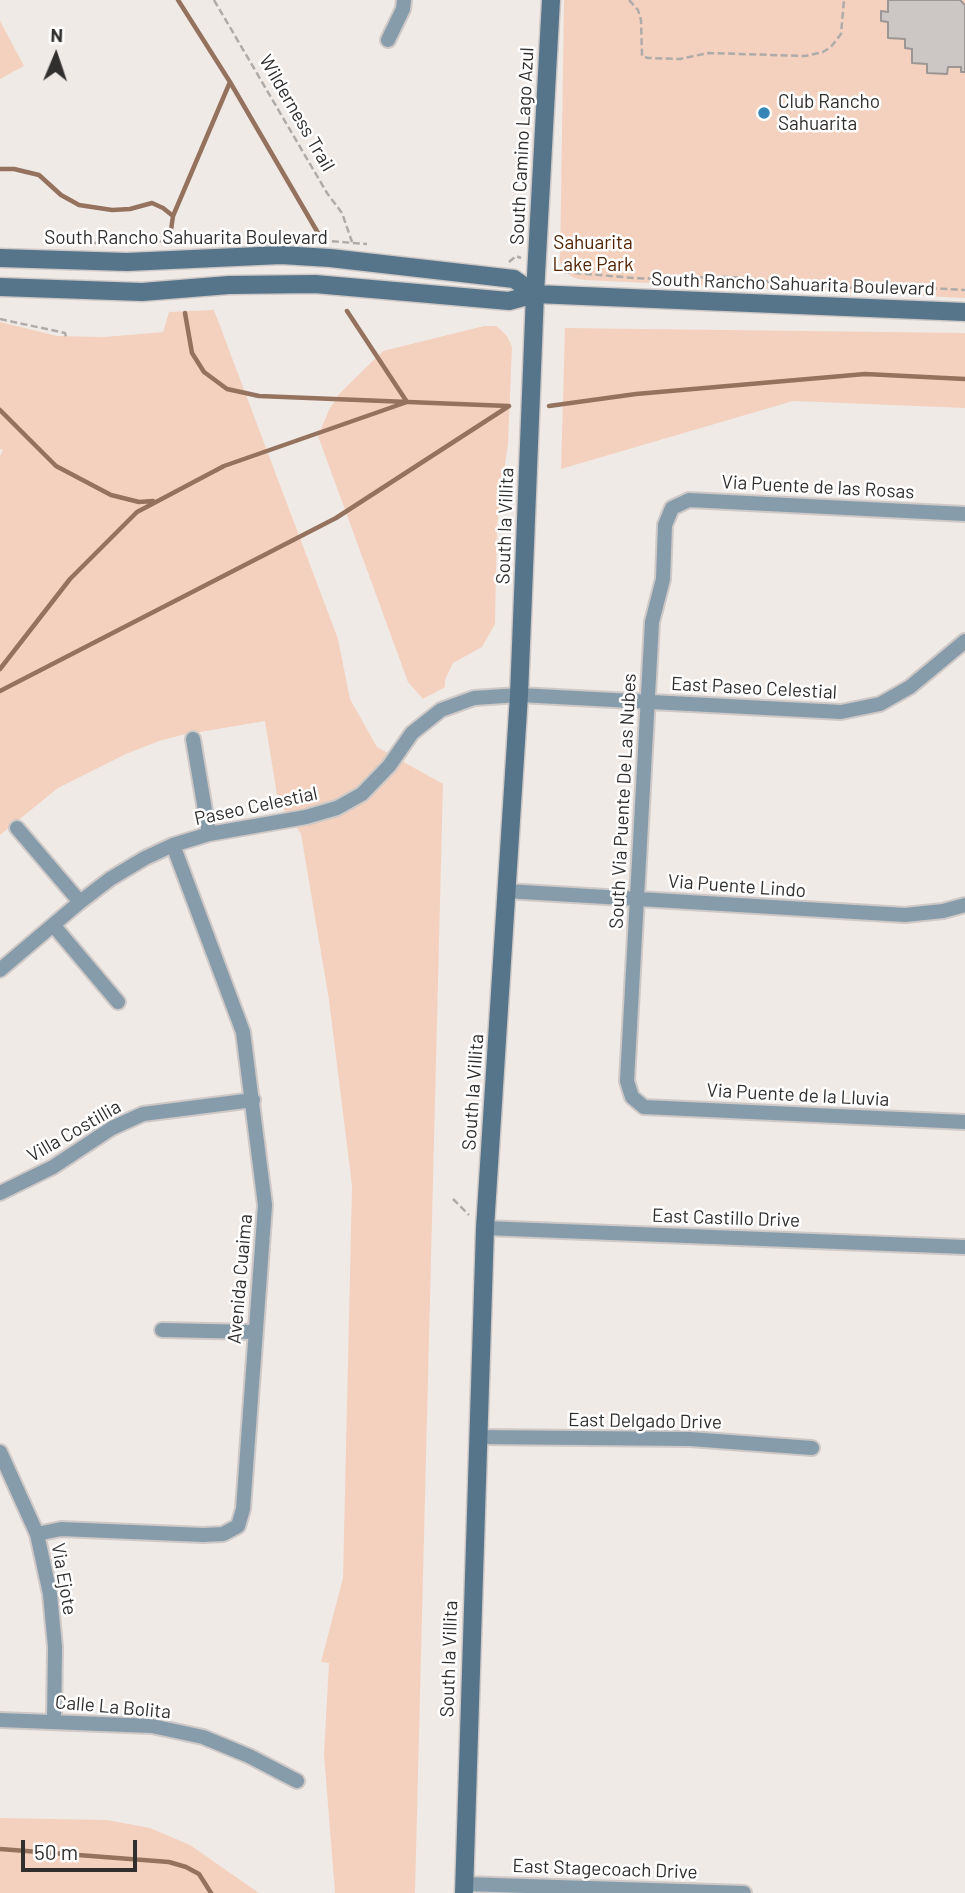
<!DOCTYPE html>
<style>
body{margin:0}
#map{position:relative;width:965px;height:1893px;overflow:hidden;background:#f0eae7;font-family:Barlow,sans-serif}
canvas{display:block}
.north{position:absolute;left:21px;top:21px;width:70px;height:70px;-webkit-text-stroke:5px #fff;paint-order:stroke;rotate:2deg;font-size:19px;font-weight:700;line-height:28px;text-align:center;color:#312f2e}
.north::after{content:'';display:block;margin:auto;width:24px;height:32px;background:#312f2e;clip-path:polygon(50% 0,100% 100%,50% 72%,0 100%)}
.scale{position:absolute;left:21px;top:1840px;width:116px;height:32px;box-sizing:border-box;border:4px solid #312f2e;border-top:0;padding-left:9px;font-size:21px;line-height:24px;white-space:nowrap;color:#312f2e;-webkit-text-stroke:5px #fff;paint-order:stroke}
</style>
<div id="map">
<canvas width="965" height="1893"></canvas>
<div class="north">N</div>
<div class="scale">50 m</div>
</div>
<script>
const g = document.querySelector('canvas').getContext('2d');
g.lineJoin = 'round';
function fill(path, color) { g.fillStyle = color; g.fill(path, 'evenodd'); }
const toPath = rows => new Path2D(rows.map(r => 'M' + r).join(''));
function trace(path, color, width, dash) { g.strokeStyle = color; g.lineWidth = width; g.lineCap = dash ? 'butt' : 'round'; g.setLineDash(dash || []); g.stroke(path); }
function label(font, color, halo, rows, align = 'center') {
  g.font = font + ' Barlow,sans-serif'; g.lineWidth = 5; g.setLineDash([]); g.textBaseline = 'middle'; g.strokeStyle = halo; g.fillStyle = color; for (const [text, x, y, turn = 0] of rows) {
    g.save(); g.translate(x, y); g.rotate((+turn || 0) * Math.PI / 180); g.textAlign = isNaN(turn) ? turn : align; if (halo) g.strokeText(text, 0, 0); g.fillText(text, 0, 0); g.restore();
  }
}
const green = toPath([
 [564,0,965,0,965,298,585,280,574,278,567,273,560,263],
 [0,21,24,66,0,79],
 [214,310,338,639,350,699,377,747,443,784,415,1893,335,1893,324,1754,329,1663,321,1662,343,1578,352,1186,329,1000,301,834,278,801,265,721,182,735,159,741,126,754,58,788,0,835,0,456,3,450,0,449,0,322,57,336,104,337,163,332,169,312],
 [484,326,496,326,501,330,507,336,512,347,508,443,497,525,495,624,482,647,453,663,445,680,445,687,423,699,408,682,318,436,329,410,339,394,383,351],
 [565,328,965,333,965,408,793,401,561,469],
 [0,1818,107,1820,150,1828,190,1845,259,1893,0,1893]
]);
const stream = toPath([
 [230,82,318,233],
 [0,169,14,169,39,175,61,195,79,205,112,210,130,209,152,203,163,208,173,216],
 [170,237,173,216,230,82,178,0],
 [185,313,192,353,204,372,227,389,259,396,508,406],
 [549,406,636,394,865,374,965,379],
 [0,410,56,466,111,495,139,502,153,501],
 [0,669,70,579,137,512,224,466,407,402,347,311],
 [0,691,336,518,509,406],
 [0,1849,169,1862,186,1867,199,1874,211,1893]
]);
const building = toPath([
 [888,0,960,0,965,5,965,72,961,72,961,67,948,67,947,74,927,73,927,64,912,63,912,49,905,48,905,39,888,38,888,22,881,21,881,11,888,12,888,0]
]);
const path = toPath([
 [214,0,327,193,342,213,352,242],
 [629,0,638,10,641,20,642,56,648,58,680,59,708,53,805,56,823,52,831,47,841,34,844,0],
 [290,238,367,244],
 [94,243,210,240],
 [509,262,516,256,521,258],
 [554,269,563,272,634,278,682,280,704,277,732,277,764,280,778,285,912,290,929,288,965,290],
 [0,319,65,333,66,337],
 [453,1199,469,1215]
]);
const street = toPath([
 [388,40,403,9,404,0],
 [965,514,689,500,672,508,665,525,663,579,652,622,627,1081,632,1097,644,1107,965,1122],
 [193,739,209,834],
 [17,828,80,902],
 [506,891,905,915,943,911,965,905],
 [54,926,118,1002],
 [0,970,80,902,110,879,145,858,173,845,209,834,306,817,337,808,362,794,389,766,412,733,441,710,474,698,519,695,841,712,880,704,910,687,965,641],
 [0,1193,53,1167,112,1128,143,1114,253,1100],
 [485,1228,965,1247],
 [162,1330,254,1332],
 [477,1437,690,1439,812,1448],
 [0,1452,37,1534,50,1594,55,1647,54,1721],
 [37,1534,61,1529,203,1535,223,1534,238,1526,243,1509,265,1205,243,1032,173,845],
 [0,1720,152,1726,203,1737,249,1756,297,1781],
 [464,1884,744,1893]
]);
const secondary = toPath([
 [0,258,127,262,281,255,330,258,514,279,535,294],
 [0,287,142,292,229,285,315,284,509,301,535,294,965,312],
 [464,1893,485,1228,519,695,535,294,551,0]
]);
const markers = [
 [764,113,7,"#3685b7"]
];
const poiNames = [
 ["Club Rancho",778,102],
 ["Sahuarita",778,124]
];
const streetNames = [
 ["Wilderness Trail",297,113,60],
 ["South Camino Lago Azul",522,146,-87],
 ["South Rancho Sahuarita Boulevard",186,238],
 ["South Rancho Sahuarita Boulevard",793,284,2],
 ["Via Puente de las Rosas",818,487,3],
 ["South la Villita",505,526,-88],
 ["East Paseo Celestial",754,688,3],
 ["South Via Puente De Las Nubes",623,801,-87],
 ["Paseo Celestial",256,806,-12],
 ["Via Puente Lindo",737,886,4],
 ["South la Villita",473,1092,-86],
 ["Via Puente de la Lluvia",798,1095,3],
 ["Villa Costillia",74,1131,-30],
 ["East Castillo Drive",726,1218,2],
 ["Avenida Cuaima",240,1279,-85],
 ["East Delgado Drive",645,1421,1],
 ["Via Ejote",64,1579,80],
 ["South la Villita",449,1659,-88],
 ["Calle La Bolita",113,1707,5],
 ["East Stagecoach Drive",605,1869,2]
];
const parkNames = [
 ["Sahuarita",593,243],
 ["Lake Park",593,265]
];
fill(green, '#f3d1be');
trace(stream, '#95725d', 4.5);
fill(building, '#ccc6c4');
trace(building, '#9c9794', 2);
trace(street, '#cec8c6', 18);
trace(secondary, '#cec8c6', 21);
trace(path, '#afaba8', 2.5, [7, 3.5]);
trace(street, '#879cab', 14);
trace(secondary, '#56758b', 18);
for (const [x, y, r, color] of markers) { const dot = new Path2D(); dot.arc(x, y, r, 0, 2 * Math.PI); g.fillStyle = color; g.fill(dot); trace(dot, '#fff', 2.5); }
label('19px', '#312f2e', '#fff', poiNames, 'left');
label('19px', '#312f2e', '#fff', streetNames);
label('19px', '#502200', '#fff', parkNames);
</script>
